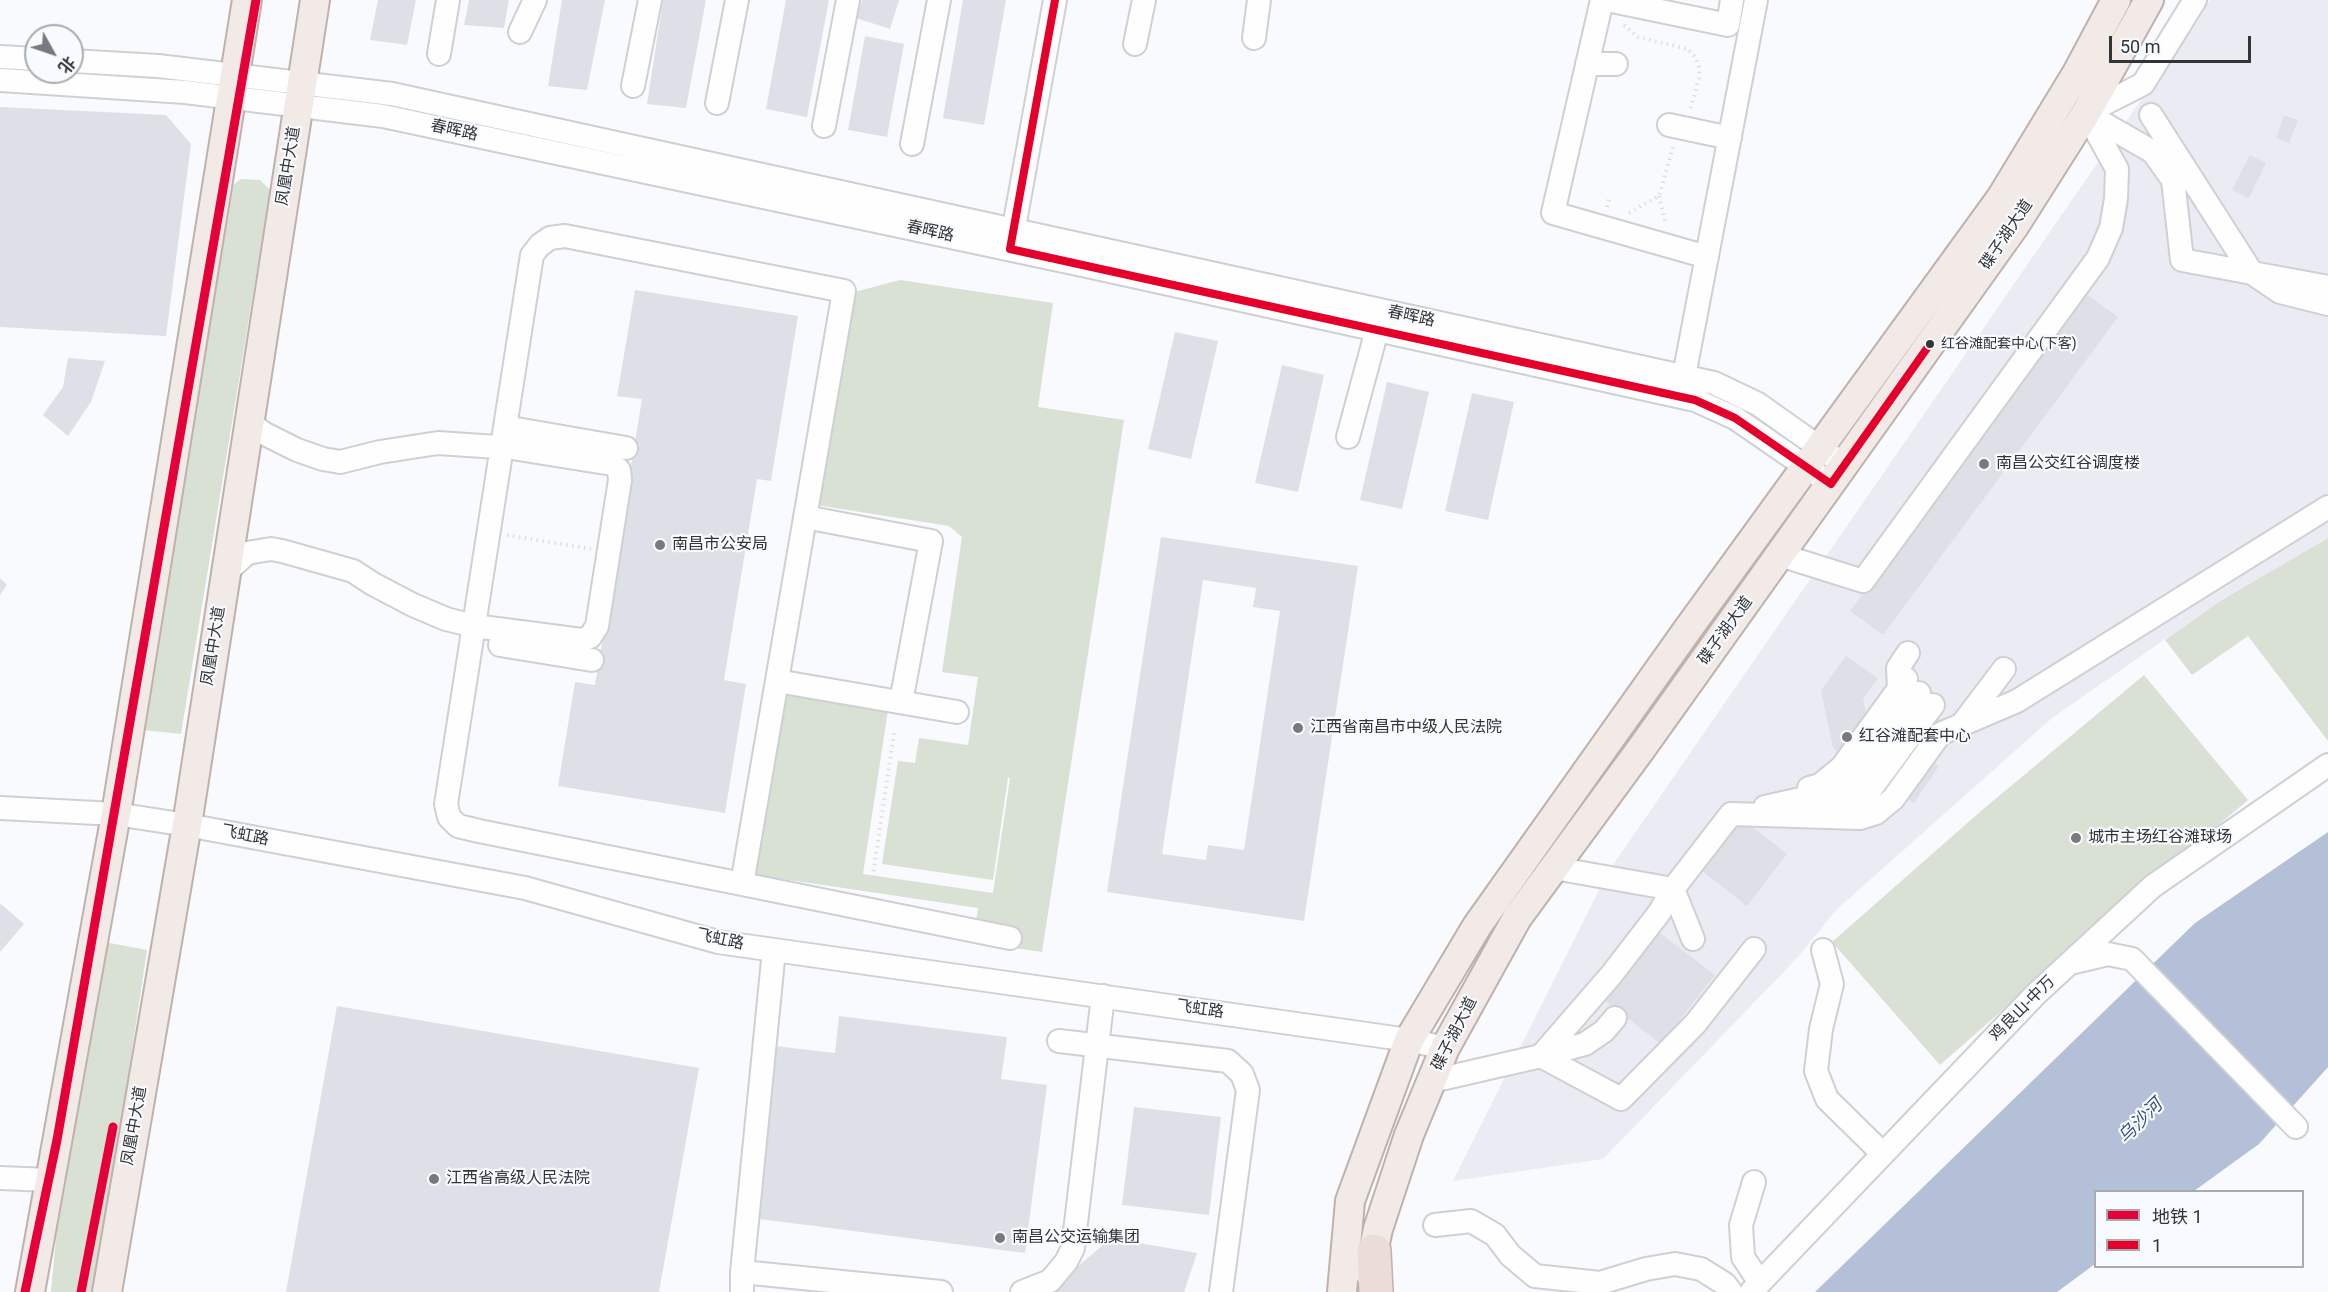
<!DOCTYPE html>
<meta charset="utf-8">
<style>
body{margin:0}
#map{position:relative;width:2328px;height:1292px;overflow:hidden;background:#f8fafd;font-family:Roboto,"Noto Sans SC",sans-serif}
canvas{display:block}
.legend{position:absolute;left:2094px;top:1190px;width:210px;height:78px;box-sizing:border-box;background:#f7fafe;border:2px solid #a9abae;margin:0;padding:8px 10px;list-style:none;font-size:18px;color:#333436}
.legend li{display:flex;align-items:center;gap:12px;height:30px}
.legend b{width:30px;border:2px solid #a9abae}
.north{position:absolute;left:24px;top:24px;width:60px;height:60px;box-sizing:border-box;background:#f7fafe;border:2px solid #a9abae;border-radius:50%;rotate:130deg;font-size:16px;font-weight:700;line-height:24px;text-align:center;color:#333436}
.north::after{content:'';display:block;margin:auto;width:21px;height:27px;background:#78797c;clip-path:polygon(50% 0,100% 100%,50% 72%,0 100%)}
.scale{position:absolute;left:2109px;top:36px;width:142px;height:27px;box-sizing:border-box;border:3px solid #333436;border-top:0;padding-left:8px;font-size:18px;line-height:21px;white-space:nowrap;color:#333436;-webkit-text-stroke:4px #f7fafe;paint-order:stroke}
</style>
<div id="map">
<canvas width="2328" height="1292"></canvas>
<ul class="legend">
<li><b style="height:8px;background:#e60039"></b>地铁 1</li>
<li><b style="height:8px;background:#e4002b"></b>1</li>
</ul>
<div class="north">北</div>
<div class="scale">50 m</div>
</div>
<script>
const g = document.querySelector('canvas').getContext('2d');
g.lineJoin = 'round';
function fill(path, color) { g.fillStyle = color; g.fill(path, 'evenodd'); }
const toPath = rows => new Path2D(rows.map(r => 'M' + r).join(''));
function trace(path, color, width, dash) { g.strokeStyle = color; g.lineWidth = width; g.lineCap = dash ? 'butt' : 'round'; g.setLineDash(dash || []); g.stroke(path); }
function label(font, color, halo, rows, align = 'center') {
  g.font = font + ' Roboto,"Noto Sans SC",sans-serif'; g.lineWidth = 4.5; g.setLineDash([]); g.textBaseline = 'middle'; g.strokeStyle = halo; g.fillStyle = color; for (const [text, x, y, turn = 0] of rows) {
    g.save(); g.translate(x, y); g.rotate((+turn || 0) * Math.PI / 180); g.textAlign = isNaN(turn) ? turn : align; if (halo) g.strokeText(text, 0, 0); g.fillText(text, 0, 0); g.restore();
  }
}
const industrial = toPath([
 [2210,0,2328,0,2328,538,2220,601,2052,718,1836,910,1799,956,1603,1159,1453,1181,1608,872]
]);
const green = toPath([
 [241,179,260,180,270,190,181,734,143,730,229,188],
 [900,280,1053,303,1038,407,1124,420,1042,952,973,942,978,908,749,874,776,693,888,710,863,874,993,893,1010,778,1008,778,993,880,882,864,898,761,915,763,919,738,968,745,978,677,942,672,962,537,949,526,816,505,851,293],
 [2328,538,2328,741,2248,636,2192,675,2165,640,2220,601],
 [2144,675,2248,800,2089,934,1940,1065,1832,942,1981,811],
 [104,942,147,950,106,1224,95,1292,51,1292,57,1226]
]);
const water = toPath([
 [2328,832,2328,1067,2259,1144,2194,1191,2096,1192,2095,1264,2057,1292,1815,1292,2195,923]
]);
const building = toPath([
 [378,0,416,0,407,45,370,40],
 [469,0,509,0,504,28,464,25],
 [562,0,605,0,587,90,548,86],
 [663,0,706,0,686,108,647,104],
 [786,0,829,0,807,117,766,109],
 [862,0,899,0,890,29,856,18],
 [963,0,1006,0,984,125,943,118],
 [865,36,904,44,887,137,848,130],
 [0,107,166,115,191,144,166,336,0,327],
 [2284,115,2298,120,2289,143,2276,138],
 [2250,155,2266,163,2249,198,2232,190],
 [635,290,798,316,771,481,757,479,724,680,746,684,725,813,558,786,575,682,595,685,642,399,617,396],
 [2085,293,2118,317,1883,635,1850,611],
 [1175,332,1218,341,1191,459,1148,449],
 [68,358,105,361,91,402,68,436,43,415,63,387],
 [1282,365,1324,375,1298,492,1255,483],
 [1387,382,1429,392,1402,509,1360,500],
 [1472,393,1514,402,1488,520,1445,511],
 [1161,537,1358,566,1304,921,1107,892],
 [1203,580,1256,588,1253,607,1280,611,1244,850,1208,845,1206,860,1162,854],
 [0,578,7,585,0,595],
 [1846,656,1878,678,1863,699,1867,717,1939,766,1914,803,1833,748,1821,690],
 [1741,818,1787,854,1747,906,1701,870],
 [1,904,24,924,0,952,0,906],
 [1656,930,1715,975,1661,1044,1603,999],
 [337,1006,699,1068,659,1292,286,1292],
 [839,1016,1007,1037,1001,1079,1047,1085,1025,1253,752,1218,775,1046,835,1053],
 [1134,1107,1221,1117,1209,1215,1122,1205],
 [1111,1238,1197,1253,1184,1292,1048,1292]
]);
const path = toPath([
 [1624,25,1638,37,1688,49,1695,57,1699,67,1699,78,1690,111],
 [1659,196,1666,225],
 [1607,207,1610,196],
 [1629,213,1659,196,1674,144],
 [507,535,591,549],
 [871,889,894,733],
 [1094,1231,1142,1235]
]);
const minor = toPath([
 [1602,0,1553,213,1707,257],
 [1607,0,1728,25,1732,0],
 [520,32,535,0],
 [1254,38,1259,0],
 [1135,44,1144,0],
 [439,54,448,0],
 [0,57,36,59],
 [72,61,158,66,392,94,1714,383,1758,404,1844,465],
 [1587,64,1616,64],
 [0,80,185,92,383,116,1087,266,1695,400,1735,418,1831,484],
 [633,86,650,0],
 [717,103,737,0],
 [2086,113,2143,84,2195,0],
 [2087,114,2153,152,2173,180,2182,260,2328,287],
 [2151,115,2252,273,2280,292,2328,304],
 [1669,125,1730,138],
 [824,126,848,0],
 [912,144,939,0],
 [1011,244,1055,0],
 [1684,376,1756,0],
 [505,427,626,448],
 [1348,437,1377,330],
 [805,517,931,541,901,702],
 [1780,555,1863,581,2098,258,2111,228,2116,199,2117,169,2086,113],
 [226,572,247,553,271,549,282,551,353,571,373,584,413,605,446,619,474,626,582,640,590,637,597,626,620,480,619,470,612,464,512,448,438,443,380,452,340,462,323,459,297,450,263,433,249,421],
 [500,645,592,660],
 [777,681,957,712],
 [1899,689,1898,668,1908,653],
 [1963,723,2004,669],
 [1809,788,1820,785,1842,767,1906,679],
 [1814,806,1854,801,1867,794,1933,705],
 [1765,807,1828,793,1845,786,1857,775,1919,693],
 [0,808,116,814,187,825,525,888,718,942,1409,1040,1445,1048],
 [1554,868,1673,889,1731,814,1860,818,1876,813,1893,799,1940,734,2017,701,2328,507],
 [742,884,844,291,565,236,550,238,540,245,532,255,446,804,449,817,458,826,479,831,742,884,1010,938],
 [1823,950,1832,984,1821,1029,1816,1071,1827,1099,1883,1154],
 [2070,963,2108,954,2132,959,2296,1127],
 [1059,1041,1228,1061,1242,1074,1248,1090,1221,1292],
 [1541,1056,1621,1099,1695,1024,1754,949],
 [1541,1056,1585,1044,1604,1031,1615,1018],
 [1432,1081,1541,1056,1612,974,1659,913,1673,889,1693,939],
 [0,1178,50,1180],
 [1754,1182,1741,1225,1743,1257,1760,1283],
 [1435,1225,1471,1221,1495,1235,1510,1255,1535,1276,1600,1283,1646,1269,1675,1264,1701,1269,1725,1284,1731,1292],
 [742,1272,941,1292],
 [742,1292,742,1272,774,950],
 [1022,1292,1050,1281,1066,1262,1073,1248,1103,996],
 [1751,1292,2036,994,2153,886,2328,765]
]);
const major = toPath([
 [1369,1272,1378,1229,1409,1135,1445,1048,1517,918,1641,749,2015,225,2086,113,2149,0],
 [30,1292,116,814,247,0],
 [107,1292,187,825,315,0],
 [1342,1292,1350,1201,1409,1040,1477,926,1688,629,2001,198,2077,73,2116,0]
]);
const highway = toPath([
 [1374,1251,1376,1292]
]);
const bus1 = toPath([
 [1055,0,1010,249,1695,400,1735,418,1831,484,1930,344]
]);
const metro1 = toPath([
 [25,1292,57,1140,256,0],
 [81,1292,113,1127]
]);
const markers = [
 [1930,344,5,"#333436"],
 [1984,464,6,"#78797c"],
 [660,545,6,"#78797c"],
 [1298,728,6,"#78797c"],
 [1847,737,6,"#78797c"],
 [2076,838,6,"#78797c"],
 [434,1179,6,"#78797c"],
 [1000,1238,6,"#78797c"]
];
const busNames = [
 ["红谷滩配套中心(下客)",1941,344]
];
const streetNames = [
 ["春晖路",454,131,12],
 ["凤凰中大道",289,166,-81],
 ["春晖路",930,232,12],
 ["碟子湖大道",2007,235,-56],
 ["春晖路",1411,317,12],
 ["碟子湖大道",1726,631,-54],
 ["凤凰中大道",214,646,-81],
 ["飞虹路",245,836,11],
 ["飞虹路",720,940,12],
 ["鸡良山-中万",2023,1009,-45],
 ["飞虹路",1200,1010,8],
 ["碟子湖大道",1455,1034,-63],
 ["凤凰中大道",135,1126,-80]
];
const poiNames = [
 ["南昌公交红谷调度楼",1996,464],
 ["南昌市公安局",672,545],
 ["江西省南昌市中级人民法院",1310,728],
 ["红谷滩配套中心",1859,737],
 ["城市主场红谷滩球场",2088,838],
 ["江西省高级人民法院",446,1179],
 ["南昌公交运输集团",1012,1238]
];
const waterNames = [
 ["乌沙河",2141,1122,-45]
];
fill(industrial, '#ebebf4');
fill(green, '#d9e0d4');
fill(water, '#b3c0d8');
fill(building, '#dee0e8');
trace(minor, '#cfd0d3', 26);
trace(major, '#bfb2ad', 32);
trace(highway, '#bfb2ad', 36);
trace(path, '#dedfdf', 4, [1.5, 4.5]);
trace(minor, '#fefeff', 22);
trace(major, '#f1eae7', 28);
trace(highway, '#eadcd7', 33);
trace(bus1, '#e4002b', 8);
trace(metro1, '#e60039', 9);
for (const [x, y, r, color] of markers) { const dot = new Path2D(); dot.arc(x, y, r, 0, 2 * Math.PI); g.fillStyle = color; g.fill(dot); trace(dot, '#f7fafe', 2); }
label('14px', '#333436', '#f7fafe', busNames, 'left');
label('16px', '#333436', '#f7fafe', streetNames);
label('16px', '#333436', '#f7fafe', poiNames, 'left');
label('italic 18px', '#38517f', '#f7fafe', waterNames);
</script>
